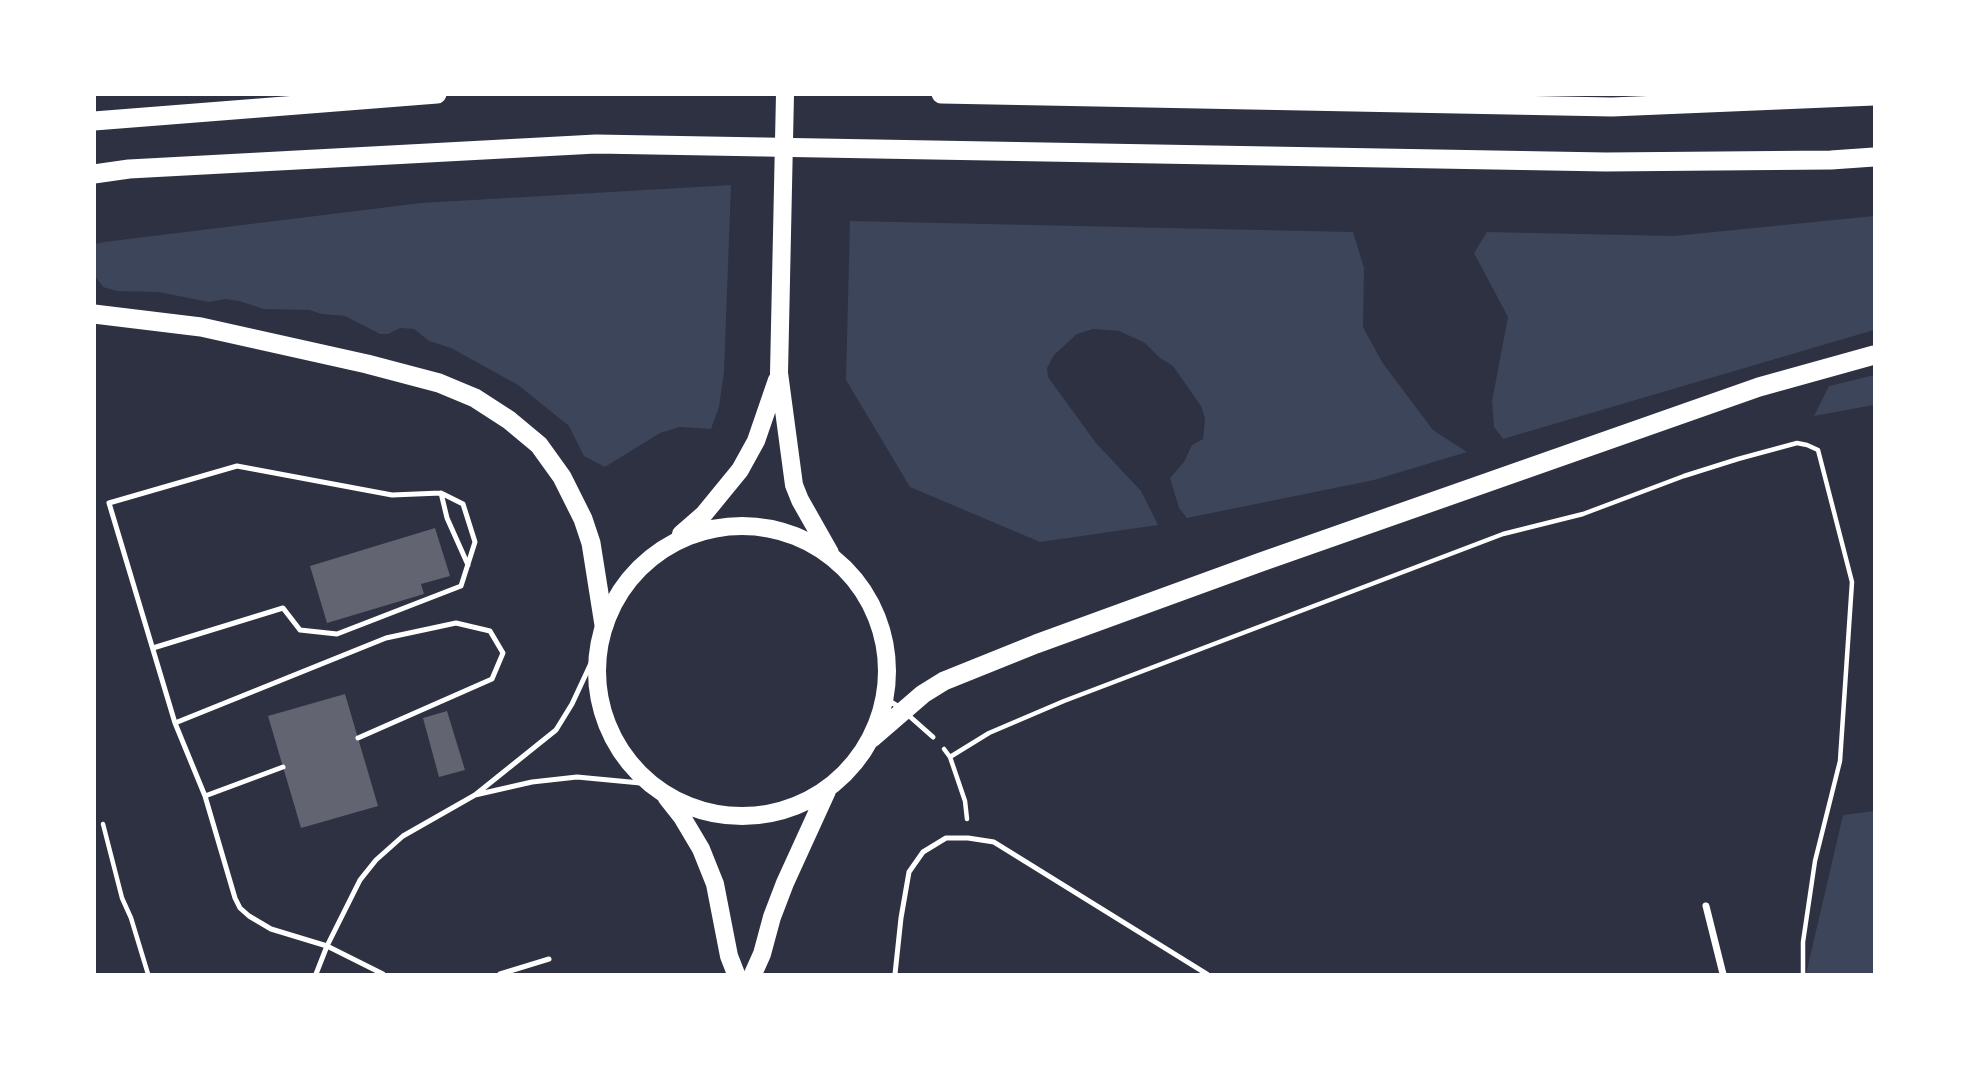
<!DOCTYPE html>
<style>
body{margin:0}
#map{position:relative;width:1969px;height:1069px;overflow:hidden;background:#2d3142;font-family:Overpass,sans-serif}
canvas{display:block}
.frame{position:absolute;inset:0;border:96px solid #fff;pointer-events:none}
</style>
<div id="map">
<canvas width="1969" height="1069"></canvas>
<div class="frame"></div>
</div>
<script>
const g = document.querySelector('canvas').getContext('2d');
g.lineJoin = 'round';
function fill(path, color) { g.fillStyle = color; g.fill(path, 'evenodd'); }
const toPath = rows => new Path2D(rows.map(r => 'M' + r).join(''));
function trace(path, color, width, dash) { g.strokeStyle = color; g.lineWidth = width; g.lineCap = dash ? 'butt' : 'round'; g.setLineDash(dash || []); g.stroke(path); }
const green = toPath([
 [731,185,724,372,719,407,711,429,680,427,660,433,605,467,584,456,569,426,518,385,451,348,429,341,414,329,400,328,388,334,380,334,345,316,322,314,309,310,264,309,239,301,225,299,209,302,158,292,117,291,103,287,95,276,95,244,104,242,421,203],
 [1874,216,1874,330,1503,439,1494,427,1492,401,1508,317,1474,253,1487,232,1674,236],
 [850,221,1353,232,1364,268,1363,327,1382,362,1433,430,1467,452,1374,480,1187,518,1179,508,1170,478,1184,462,1192,445,1203,439,1205,418,1201,406,1173,366,1160,358,1145,343,1119,331,1093,329,1077,334,1054,355,1047,368,1048,377,1096,443,1141,491,1158,525,1040,542,910,487,846,380],
 [1874,375,1874,405,1814,416,1829,386],
 [1874,811,1874,974,1806,974,1843,815]
]);
const building = toPath([
 [435,528,450,576,421,584,424,594,327,623,310,566],
 [345,694,378,806,301,828,268,716],
 [447,711,465,770,439,777,423,718]
]);
const path = toPath([
 [944,749,950,757,965,801,967,819],
 [950,757,989,733,1064,701,1503,534,1583,514,1684,476,1738,459,1797,443,1807,445,1818,450,1852,582,1840,761,1815,861,1803,942,1803,974],
 [103,824,122,898,131,918,148,974]
]);
const service = toPath([
 [441,493,447,518,468,565],
 [599,646,572,704,556,730,475,795,532,782,577,777,651,784],
 [153,648,283,608,300,630,337,634,461,586,475,542,463,504,441,493,392,495,237,466,109,503,175,723,205,796,235,898,240,908,249,916,271,929,327,946,360,880,376,860,403,836,475,795],
 [886,699,899,707],
 [907,714,933,737],
 [175,723,386,638,456,623,490,631,503,653,492,679,358,738],
 [205,796,283,767],
 [316,974,327,946,383,974],
 [500,974,549,959],
 [895,974,901,918,909,872,923,852,946,838,968,838,994,842,1207,974]
]);
const minor = toPath([
 [1706,906,1723,974]
]);
const primary = toPath([
 [785,94,779,373,794,485,800,500,830,553],
 '597 671a145 145 0 1 1 290 0a145 145 0 1 1-290 0Z',
 [681,534,704,514,740,470,756,441,777,380],
 [667,798,682,817,701,849,715,884,729,956,736,974],
 [753,974,762,954,772,917,785,883,827,791]
]);
const trunk = toPath([
 [941,94,1612,107,1874,96],
 [94,121,437,94],
 [94,174,129,169,596,144,1606,162,1831,160,1874,157],
 [94,314,201,327,367,364,439,383,475,398,509,420,539,445,562,477,583,519,591,543,604,625],
 [872,738,923,694,944,681,1036,644,1261,562,1759,387,1874,355]
]);
fill(green, '#3c4559');
fill(building, '#626471');
trace(path, '#fff', 4.5);
trace(service, '#fff', 5);
trace(minor, '#fff', 7);
trace(primary, '#fff', 18);
trace(trunk, '#fff', 19);
</script>
